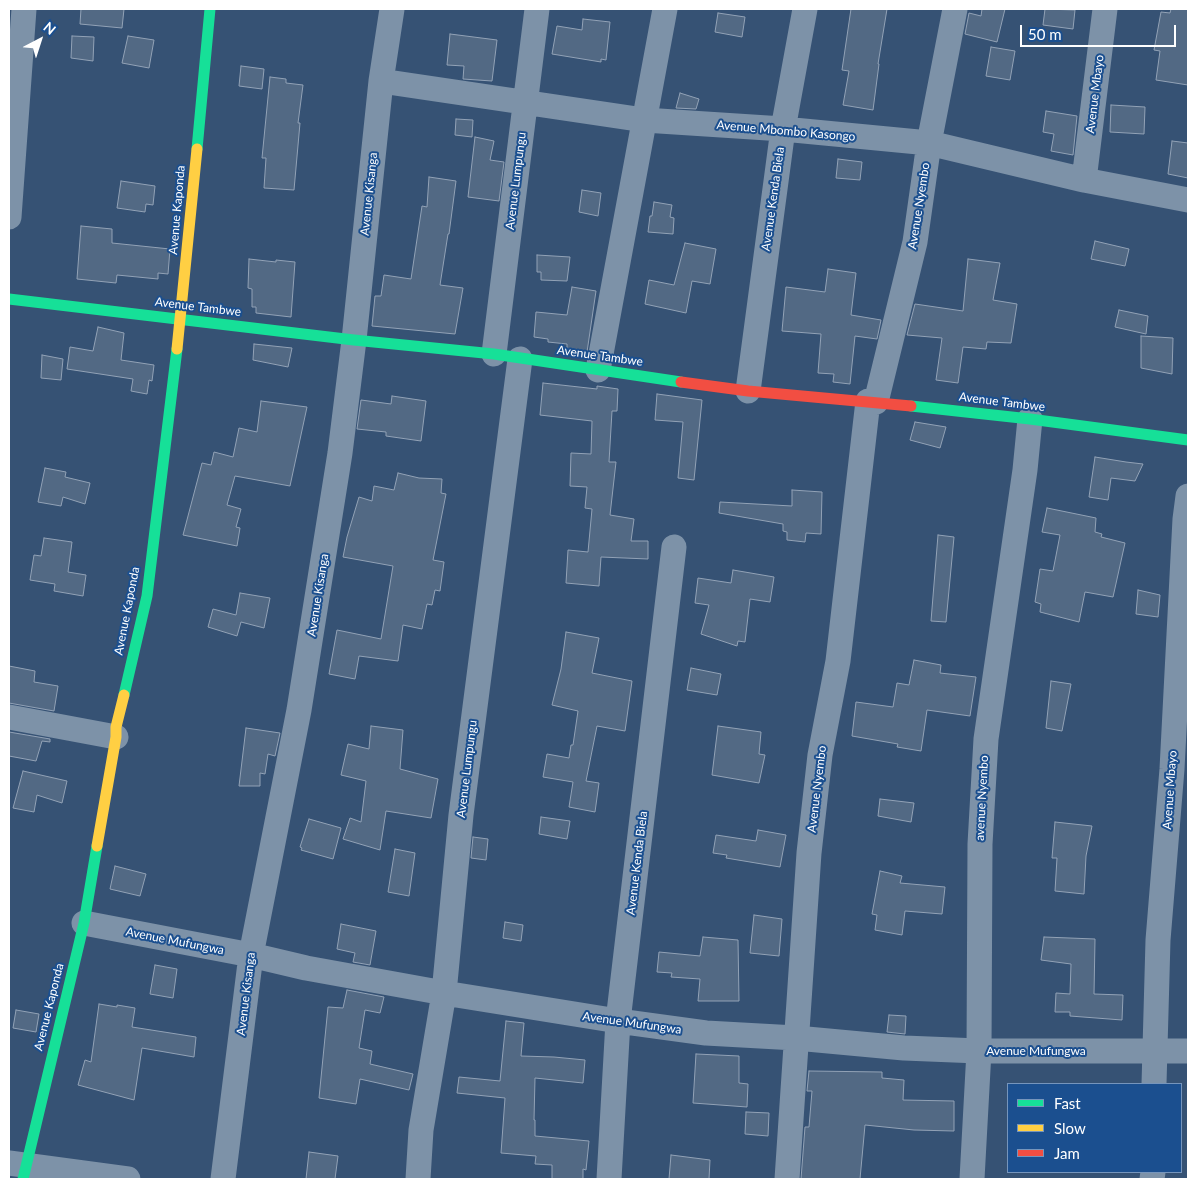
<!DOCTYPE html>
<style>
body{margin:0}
#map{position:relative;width:1197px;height:1188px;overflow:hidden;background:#365274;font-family:Lato,sans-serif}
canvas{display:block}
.frame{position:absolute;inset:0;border:10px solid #fff;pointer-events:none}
.legend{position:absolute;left:1007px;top:1083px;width:175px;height:90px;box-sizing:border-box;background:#1b4f8f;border:1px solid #7695bc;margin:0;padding:6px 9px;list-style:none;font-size:15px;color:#fff}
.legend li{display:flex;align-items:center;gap:10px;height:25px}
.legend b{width:25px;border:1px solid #7695bc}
.north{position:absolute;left:15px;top:15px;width:50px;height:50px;-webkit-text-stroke:4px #1b4f8f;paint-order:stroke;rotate:40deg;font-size:14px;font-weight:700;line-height:20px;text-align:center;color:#fff}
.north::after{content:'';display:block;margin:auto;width:18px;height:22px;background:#fff;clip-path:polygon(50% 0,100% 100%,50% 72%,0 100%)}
.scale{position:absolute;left:1020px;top:25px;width:156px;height:22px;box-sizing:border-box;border:2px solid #fff;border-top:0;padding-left:6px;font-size:15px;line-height:18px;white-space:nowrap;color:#fff;-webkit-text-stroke:4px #1b4f8f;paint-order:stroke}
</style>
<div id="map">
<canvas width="1197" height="1188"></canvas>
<div class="frame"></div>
<ul class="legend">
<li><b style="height:6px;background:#16e098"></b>Fast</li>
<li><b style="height:6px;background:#ffcf43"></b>Slow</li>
<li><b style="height:6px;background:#f24e42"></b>Jam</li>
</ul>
<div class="north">N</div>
<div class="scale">50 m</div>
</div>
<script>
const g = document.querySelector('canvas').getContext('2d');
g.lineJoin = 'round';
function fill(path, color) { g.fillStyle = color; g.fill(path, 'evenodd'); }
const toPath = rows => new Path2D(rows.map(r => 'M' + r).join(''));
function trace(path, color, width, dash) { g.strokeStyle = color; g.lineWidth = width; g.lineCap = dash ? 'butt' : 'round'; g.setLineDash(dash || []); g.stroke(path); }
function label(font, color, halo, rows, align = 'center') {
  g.font = font + ' Lato,sans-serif'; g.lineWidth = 4; g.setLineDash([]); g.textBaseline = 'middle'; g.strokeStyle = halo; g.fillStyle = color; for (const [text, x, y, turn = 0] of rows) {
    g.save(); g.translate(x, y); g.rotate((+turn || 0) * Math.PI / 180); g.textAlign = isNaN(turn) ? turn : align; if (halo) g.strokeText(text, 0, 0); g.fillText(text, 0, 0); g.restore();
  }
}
const building = toPath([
 [81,9,124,9,122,28,80,24,81,9],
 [851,9,887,9,878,64,879,64,873,110,843,105,849,71,842,70,851,9],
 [982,9,1005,9,997,42,965,34,969,13,981,16,982,9],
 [1045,9,1075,10,1073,29,1043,25,1045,9],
 [1171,9,1188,9,1188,85,1156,80,1160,51,1154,50,1161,12,1170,13,1171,9],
 [718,13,745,17,742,37,715,32,718,13],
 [583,19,610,22,606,60,601,59,601,62,552,54,557,26,582,30,583,19],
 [450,34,497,40,492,81,463,79,464,66,447,65,450,34],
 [72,36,94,37,93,61,71,58,72,36],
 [128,36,154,40,149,68,122,63,128,36],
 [991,47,1015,51,1010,80,986,76,991,47],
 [241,66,264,69,262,89,239,86,241,66],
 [270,77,286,79,286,83,303,85,298,123,300,123,294,190,264,188,266,158,262,158,270,77],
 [680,93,699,99,696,109,676,108,680,93],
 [1111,105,1145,107,1144,134,1110,132,1111,105],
 [1046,111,1077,116,1073,155,1051,151,1054,134,1043,132,1046,111],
 [456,119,473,120,472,137,455,135,456,119],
 [475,137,494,141,490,160,504,162,499,201,468,197,475,137],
 [1172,141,1188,143,1188,178,1168,174,1172,141],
 [838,159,862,162,860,180,836,178,838,159],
 [429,177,456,181,449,234,448,234,440,285,463,288,455,334,372,326,375,296,381,296,384,275,411,279,422,206,427,207,429,177],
 [121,181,155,186,153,205,146,204,145,212,117,208,121,181],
 [582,190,601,193,598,216,579,212,582,190],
 [654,202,672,205,670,217,674,218,673,234,648,232,650,216,652,216,654,202],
 [81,226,112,229,112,243,170,249,168,274,158,273,158,279,117,275,116,283,77,279,81,226],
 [1095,241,1129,249,1125,266,1091,259,1095,241],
 [685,243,716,249,710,284,692,281,686,313,645,304,649,280,674,285,685,243],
 [537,255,570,257,567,281,541,280,541,272,537,272,537,255],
 [249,259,276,262,276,260,295,262,291,317,256,313,256,307,252,307,252,289,248,288,249,259],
 [968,259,1000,263,993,300,1017,304,1011,343,987,342,986,349,963,347,958,383,936,380,942,338,907,335,915,304,963,311,968,259],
 [828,269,856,273,851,315,881,320,877,339,855,336,850,384,833,382,834,374,818,373,821,334,782,331,786,287,825,292,828,269],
 [572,287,596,291,587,352,567,349,567,344,548,342,548,339,534,337,536,312,567,315,572,287],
 [1119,310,1148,316,1146,334,1115,327,1119,310],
 [98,327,124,333,121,360,154,365,152,381,149,380,147,394,131,391,133,379,67,369,70,347,93,351,98,327],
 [1141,336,1173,338,1172,374,1141,368,1141,336],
 [254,344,292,348,288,367,253,360,254,344],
 [42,355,63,359,61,380,41,378,42,355],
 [543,383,597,389,597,386,618,389,617,411,612,411,609,462,616,462,610,515,634,519,631,541,648,541,648,559,601,557,599,586,566,583,568,550,588,552,592,509,585,508,587,487,570,486,571,453,591,454,592,421,540,415,543,383],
 [657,394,702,400,694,480,678,478,683,422,655,420,657,394],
 [392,396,426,401,421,441,386,436,386,432,357,429,361,400,391,404,392,396],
 [261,401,307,407,290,486,235,476,227,505,241,509,236,527,240,528,237,546,183,535,202,463,211,465,214,452,233,457,239,428,257,432,261,401],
 [915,422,946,427,940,448,910,440,915,422],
 [1095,457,1126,462,1143,464,1135,481,1111,478,1108,500,1089,497,1095,457],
 [45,468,66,472,65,477,90,483,85,504,63,497,61,506,38,502,45,468],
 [398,473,419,478,442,479,441,493,446,494,433,560,444,562,440,591,435,590,432,605,427,604,422,629,403,625,398,661,359,656,355,679,329,674,337,630,381,639,393,566,343,557,347,537,359,497,372,501,374,486,394,490,398,473],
 [792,490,822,492,821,534,806,533,805,542,787,540,787,532,783,531,783,524,719,513,720,502,792,506,792,490],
 [1047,508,1096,518,1095,532,1102,534,1101,537,1125,543,1113,597,1085,592,1079,622,1040,612,1041,604,1035,602,1040,569,1053,571,1060,535,1042,532,1047,508],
 [938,535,954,537,946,622,931,621,938,535],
 [44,538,72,542,68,572,86,575,83,596,54,591,55,584,30,580,34,555,41,556,44,538],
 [733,570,774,577,770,602,750,599,745,642,738,641,737,646,701,634,709,605,695,603,698,578,731,583,733,570],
 [1138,590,1160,595,1158,617,1136,614,1138,590],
 [240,593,270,598,264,628,241,622,237,636,208,627,213,609,236,615,240,593],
 [566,632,599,638,592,673,632,681,625,731,597,726,586,781,599,783,595,812,569,807,573,782,543,777,547,754,569,758,571,745,573,745,578,711,552,705,561,669,566,632],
 [914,660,941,665,940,673,976,677,970,716,927,710,921,751,897,747,898,744,852,736,856,702,893,707,897,683,909,685,914,660],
 [9,666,35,671,34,682,58,686,54,711,9,703,9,666],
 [691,668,721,674,717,695,687,690,691,668],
 [1051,681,1071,684,1062,731,1046,728,1051,681],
 [371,726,403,730,400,769,438,779,431,818,386,811,380,850,343,839,350,818,361,822,366,781,341,775,348,744,369,749,371,726],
 [718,726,761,732,759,754,765,755,759,783,712,775,718,726],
 [246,728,280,733,275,756,268,754,265,774,260,773,260,786,239,786,246,728],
 [9,732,50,739,50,742,42,741,36,761,9,756,9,732],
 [23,771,67,781,62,803,37,795,34,812,13,808,23,771],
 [880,799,914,803,911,822,878,816,880,799],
 [541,817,570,821,567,839,539,834,541,817],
 [309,819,341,828,333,859,301,850,302,848,300,847,309,819],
 [1055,822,1092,826,1086,856,1084,894,1055,891,1057,858,1052,858,1055,822],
 [758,830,786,835,780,867,726,858,727,855,713,853,716,835,756,841,758,830],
 [473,837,488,839,486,860,471,858,473,837],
 [395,849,415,853,409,896,388,892,395,849],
 [115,866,146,874,140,896,110,889,115,866],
 [880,871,902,876,900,883,945,887,942,914,905,911,902,935,875,930,877,915,872,914,880,871],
 [754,915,782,919,779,956,750,953,754,915],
 [505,922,523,925,521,941,503,938,505,922],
 [341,924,376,931,370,965,353,962,355,953,337,949,341,924],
 [703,937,738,940,739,1001,698,1001,700,979,671,977,672,973,657,972,659,952,700,956,703,937],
 [1044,937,1095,939,1094,994,1123,995,1122,1020,1070,1016,1070,1012,1055,1012,1056,993,1070,994,1071,964,1041,960,1044,937],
 [155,965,177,969,173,998,150,994,155,965],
 [347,990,384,997,380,1013,365,1010,359,1048,372,1051,370,1064,413,1074,409,1090,360,1079,356,1104,319,1098,328,1007,343,1008,347,990],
 [99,1004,117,1007,117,1005,135,1008,132,1027,196,1037,194,1057,142,1048,134,1100,78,1085,85,1060,91,1062,99,1004],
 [16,1010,39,1014,36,1032,13,1028,16,1010],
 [889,1015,906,1016,905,1034,887,1032,889,1015],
 [506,1021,524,1023,521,1056,554,1057,585,1060,583,1083,535,1078,534,1120,535,1120,535,1136,589,1141,586,1170,583,1169,583,1179,552,1179,552,1165,535,1164,536,1156,501,1153,505,1098,457,1093,459,1077,500,1081,506,1021],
 [696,1054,739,1056,739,1083,748,1084,747,1107,693,1103,696,1054],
 [809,1071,882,1072,882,1078,904,1080,903,1100,954,1101,954,1131,914,1130,865,1125,860,1179,801,1179,805,1127,809,1127,812,1091,807,1091,809,1071],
 [746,1112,769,1113,768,1136,745,1134,746,1112],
 [309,1152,338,1156,335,1179,306,1179,309,1152],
 [671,1155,710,1160,709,1179,669,1179,671,1155]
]);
const street = toPath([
 [381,81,644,120,783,129,929,143,1084,180,1188,200],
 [1084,180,1105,9],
 [9,217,24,9],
 [494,354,537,9],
 [598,370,665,9],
 [748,391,783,129,805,9],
 [876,402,915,242,929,143,955,9],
 [9,717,116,737],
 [84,923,251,955,306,968,444,993,618,1021,706,1033,796,1038,904,1048,979,1051,1188,1051],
 [1154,1084,1158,940,1172,769,1185,519,1188,496],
 [9,1163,128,1179],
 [223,1179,251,955,299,710,340,453,354,340,381,81,392,9],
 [418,1179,421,1130,444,993,461,815,520,359],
 [609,1179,618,1021,674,547],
 [787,1179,809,853,820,755,838,661,868,401],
 [972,1179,979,1051,980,844,986,739,1025,470,1030,419],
 [1152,1179,1153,1172]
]);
const fast = toPath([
 [197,149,210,9],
 [9,299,354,340,494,354,681,382],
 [911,406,1030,419,1188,440],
 [124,695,147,596,177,349],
 [23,1179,84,923,97,846]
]);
const slow = toPath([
 [177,349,197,149],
 [97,846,116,737,116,727,124,695]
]);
const jam = toPath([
 [681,382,748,391,911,406]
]);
const streetNames = [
 ["Avenue Mbayo",1095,94,-83],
 ["Avenue Mbombo Kasongo",786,131,5],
 ["Avenue Lumpungu",516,181,-83],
 ["Avenue Kisanga",369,194,-84],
 ["Avenue Kenda Biela",773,199,-82],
 ["Avenue Nyembo",919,206,-81],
 ["Avenue Kaponda",177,210,-85],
 ["Avenue Tambwe",198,307,7],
 ["Avenue Tambwe",600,356,8],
 ["Avenue Tambwe",1002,402,7],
 ["Avenue Kisanga",318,595,-81],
 ["Avenue Kaponda",127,611,-79],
 ["Avenue Lumpungu",467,769,-83],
 ["Avenue Nyembo",817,789,-83],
 ["Avenue Mbayo",1170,790,-86],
 ["avenue Nyembo",982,798,-87],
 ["Avenue Kenda Biela",637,863,-83],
 ["Avenue Mufungwa",175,941,11],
 ["Avenue Kisanga",246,994,-83],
 ["Avenue Kaponda",49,1007,-76],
 ["Avenue Mufungwa",632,1023,8],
 ["Avenue Mufungwa",1036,1051]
];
fill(building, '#526984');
trace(building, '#92a2b6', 1);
trace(street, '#7d92a8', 25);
trace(fast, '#16e098', 11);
trace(slow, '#ffcf43', 11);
trace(jam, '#f24e42', 11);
label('12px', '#fff', '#1b4f8f', streetNames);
</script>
